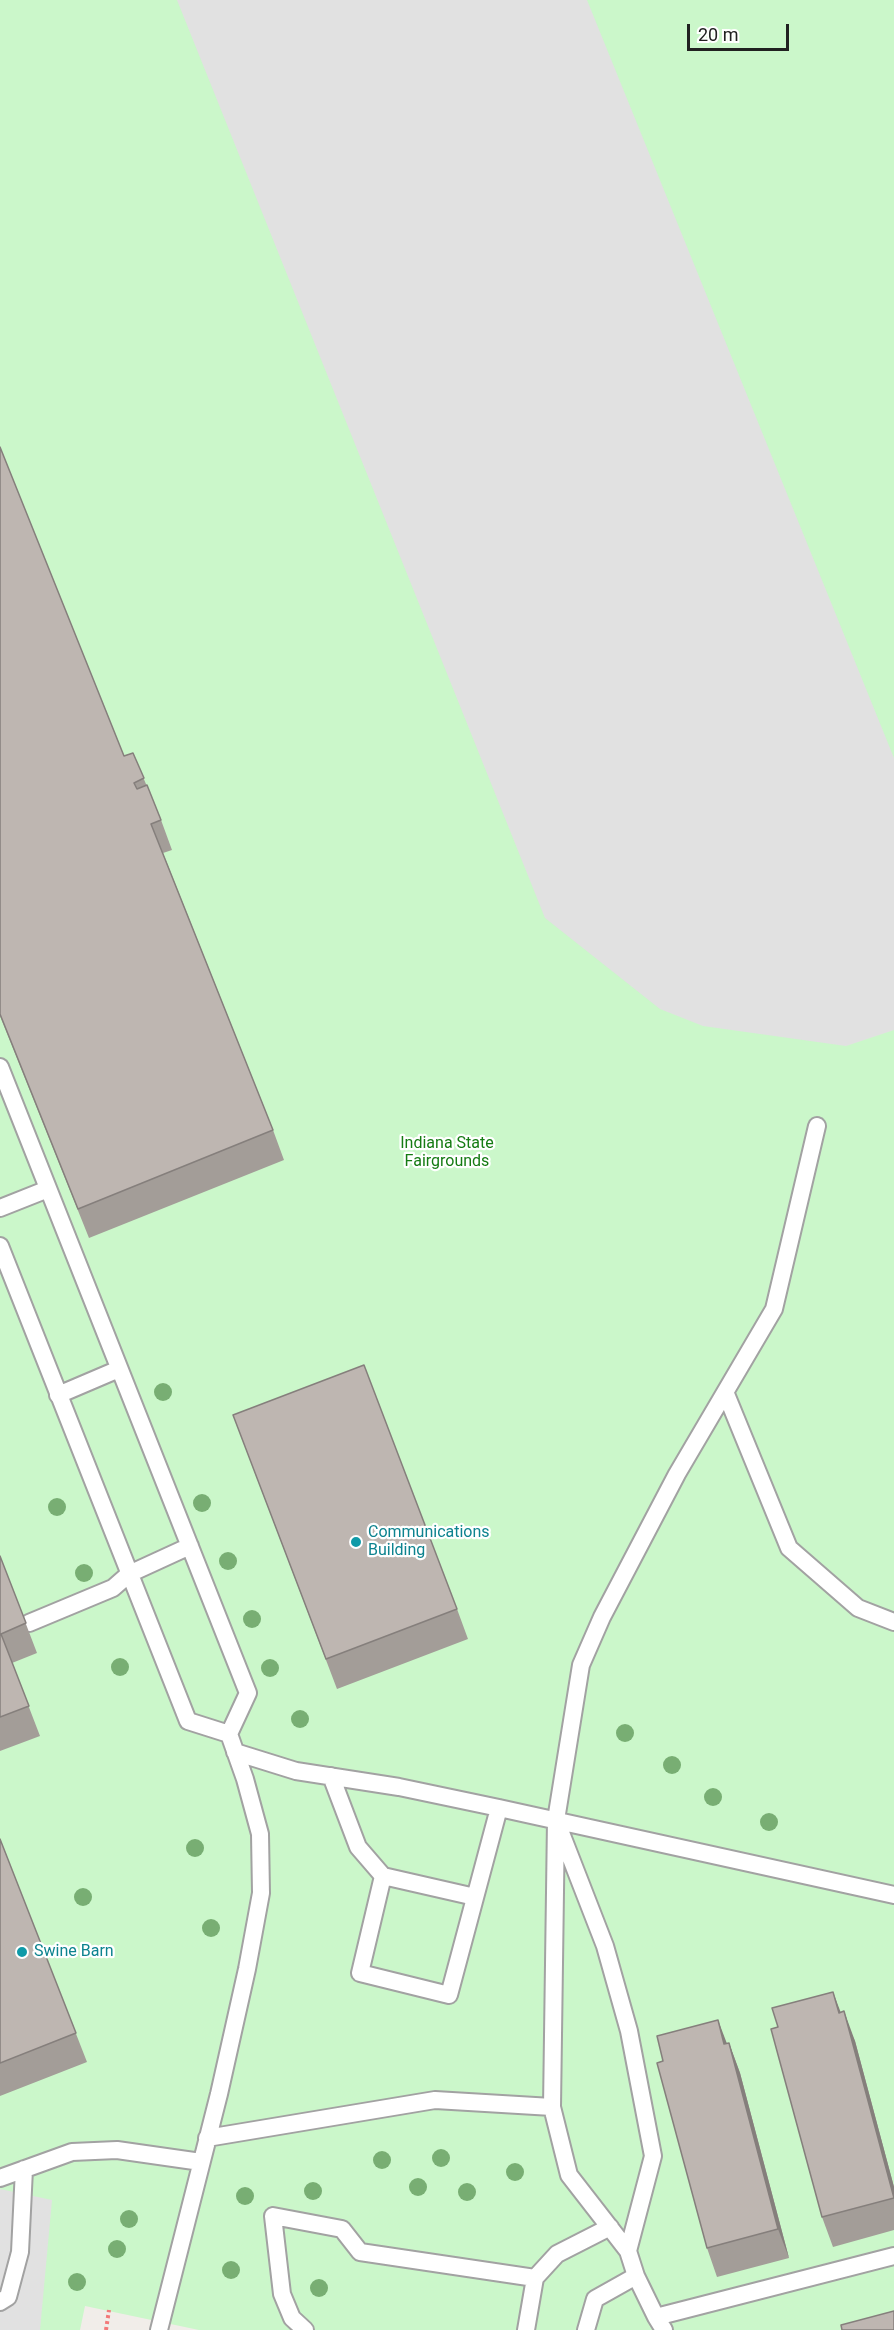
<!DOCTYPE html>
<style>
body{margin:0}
#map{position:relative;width:894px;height:2330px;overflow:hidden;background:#f1ede9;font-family:Roboto,sans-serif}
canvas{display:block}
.scale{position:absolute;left:687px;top:24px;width:102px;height:27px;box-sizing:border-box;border:3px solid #212121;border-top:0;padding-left:8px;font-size:18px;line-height:21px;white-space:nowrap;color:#212121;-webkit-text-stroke:4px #fff;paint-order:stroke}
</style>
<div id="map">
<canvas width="894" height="2330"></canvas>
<div class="scale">20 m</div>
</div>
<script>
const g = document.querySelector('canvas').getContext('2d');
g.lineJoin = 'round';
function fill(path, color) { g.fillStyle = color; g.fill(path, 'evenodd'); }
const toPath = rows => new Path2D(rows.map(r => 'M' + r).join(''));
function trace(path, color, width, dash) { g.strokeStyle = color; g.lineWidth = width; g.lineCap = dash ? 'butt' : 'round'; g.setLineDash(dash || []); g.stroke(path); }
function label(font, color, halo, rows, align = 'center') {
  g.font = font + ' Roboto,sans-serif'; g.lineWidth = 4.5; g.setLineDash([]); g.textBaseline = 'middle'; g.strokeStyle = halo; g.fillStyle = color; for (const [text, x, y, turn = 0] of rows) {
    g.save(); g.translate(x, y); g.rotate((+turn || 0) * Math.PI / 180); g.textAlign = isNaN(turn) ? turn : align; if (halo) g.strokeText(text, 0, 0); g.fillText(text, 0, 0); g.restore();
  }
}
const park = toPath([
 [0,0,894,0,894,2330,199,2330,85,2306,80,2330,0,2330]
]);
const parking = toPath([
 [177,0,587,0,894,758,894,1030,846,1046,703,1026,660,1009,545,918],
 [0,2189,52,2200,40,2330,0,2330]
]);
const path = toPath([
 [106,2330,109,2310]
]);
const service = toPath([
 [0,1067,248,1693,229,1734,245,1779,260,1834,261,1893,247,1969,219,2094,159,2330],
 [0,1208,48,1189],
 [0,1246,188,1721,229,1734],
 [726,1394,789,1548,858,1608,894,1622],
 [58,1395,119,1369],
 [29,1623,113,1588,129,1574,190,1546],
 [235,1752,296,1771,399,1787,499,1808,894,1895],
 [331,1776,358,1847,383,1876,360,1973,449,1995,499,1808],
 [556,1820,581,1665,602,1617,677,1474,774,1309,817,1126],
 [383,1876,475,1897],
 [207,2138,435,2100,552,2107],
 [0,2178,72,2152,117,2150,201,2162],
 [628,2251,653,2156,629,2031,605,1946,556,1820,552,2107,569,2175,628,2251,636,2276,656,2317,664,2330],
 [0,2302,8,2297,20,2252,24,2169],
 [656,2317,894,2256],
 [305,2330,292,2318,282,2294,273,2216,342,2229,360,2252,535,2278],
 [526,2330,535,2278,557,2254,610,2227],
 [586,2330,595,2299,636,2276]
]);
const trees = [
 [163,1392],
 [202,1503],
 [57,1507],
 [228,1561],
 [84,1573],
 [252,1619],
 [120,1667],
 [270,1668],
 [300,1719],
 [625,1733],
 [672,1765],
 [713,1797],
 [769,1822],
 [195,1848],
 [83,1897],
 [211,1928],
 [441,2158],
 [382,2160],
 [515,2172],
 [418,2187],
 [313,2191],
 [467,2192],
 [245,2196],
 [129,2219],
 [117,2249],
 [231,2270],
 [77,2282],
 [319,2288]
];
const wall = toPath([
 [0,447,124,756,133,753,161,820,172,850,163,853,273,1130,284,1160,89,1238,0,1016],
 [233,1415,457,1609,468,1639,337,1689],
 [0,1556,37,1653,12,1663,40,1736,0,1751],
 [0,1839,87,2062,0,2096],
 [841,2013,855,2041,894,2187,894,2230,833,2247,822,2217],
 [729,2043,740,2073,789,2258,717,2277,707,2248,727,2044]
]);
const shadedWall = toPath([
 [833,1992,844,2021,839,2013],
 [844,2011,855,2041,894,2187,894,2198],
 [718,2020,729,2049,724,2044],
 [729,2043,740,2073,789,2258,778,2229]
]);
const building = toPath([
 [0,447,124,756,133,753,144,778,134,783,137,789,147,785,161,820,151,824,273,1130,78,1209,0,1014,0,447],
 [364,1365,457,1609,326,1659,233,1415,364,1365],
 [0,1556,26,1623,1,1634,29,1706,0,1717,0,1556],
 [0,1839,76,2033,0,2063,0,1839],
 [833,1992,839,2013,844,2011,894,2198,822,2217,771,2029,778,2027,772,2008,833,1992],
 [718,2020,724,2044,729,2043,778,2229,707,2248,657,2063,663,2061,657,2036,718,2020],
 [894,2311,894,2330,842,2330,841,2325,894,2311]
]);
const markers = [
 [356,1542,6,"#0f9aa8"],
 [22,1952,6,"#0f9aa8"]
];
const parkNames = [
 ["Indiana State",447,1144],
 ["Fairgrounds",447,1162]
];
const cultureNames = [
 ["Communications",368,1533],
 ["Building",368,1551],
 ["Swine Barn",34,1952]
];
fill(park, '#cbf7ca');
fill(parking, '#e1e1e1');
trace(service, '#a2a2a2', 20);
trace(path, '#f27979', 4, [3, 3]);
trace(service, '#fff', 16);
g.fillStyle = '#78ae73';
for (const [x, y] of trees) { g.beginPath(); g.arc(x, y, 9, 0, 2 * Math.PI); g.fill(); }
fill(wall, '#a39d98');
fill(shadedWall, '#857f7c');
fill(building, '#beb6b1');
trace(building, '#857f7c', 1.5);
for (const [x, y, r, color] of markers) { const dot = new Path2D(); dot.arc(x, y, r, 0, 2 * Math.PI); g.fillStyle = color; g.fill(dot); trace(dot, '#fff', 2); }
label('16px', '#157b13', '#fff', parkNames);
label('16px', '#0d838f', '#fff', cultureNames, 'left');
</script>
